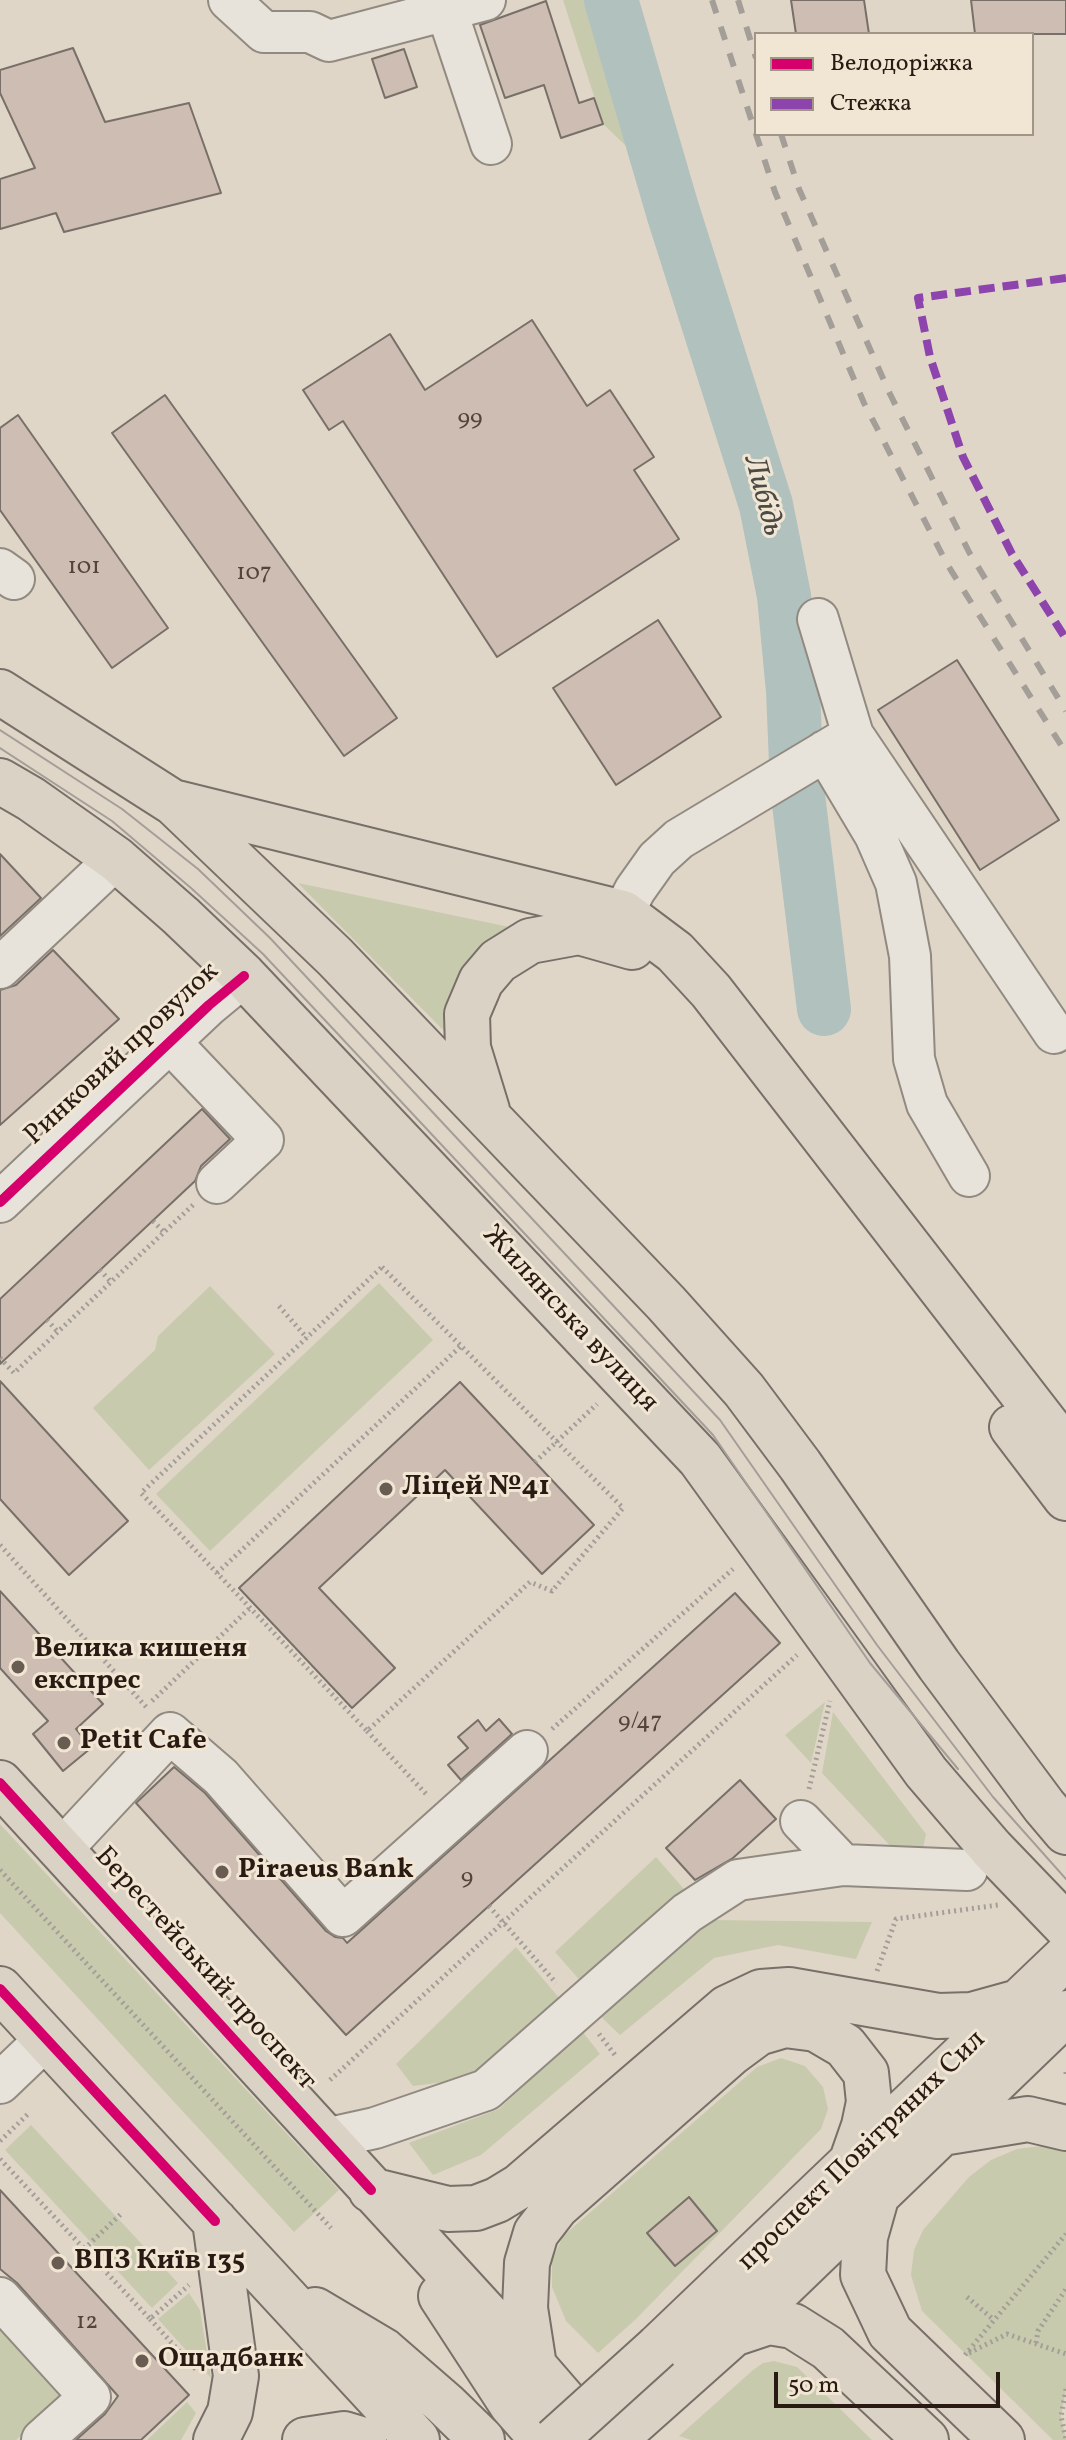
<!DOCTYPE html>
<meta charset="utf-8">
<style>
body{margin:0}
#map{position:relative;width:1066px;height:2440px;overflow:hidden;background:#e0d6c8;font-family:Vollkorn,serif}
canvas{display:block}
.legend{position:absolute;left:754px;top:32px;width:280px;height:104px;box-sizing:border-box;background:#f1e6d4;border:2px solid #a19587;margin:0;padding:10px 14px;list-style:none;font-size:24px;color:#291b13}
.legend li{display:flex;align-items:center;gap:16px;height:40px}
.legend b{width:40px;border:2px solid #a19587}
.scale{position:absolute;left:774px;top:2372px;width:226px;height:36px;box-sizing:border-box;border:4px solid #291b13;border-top:0;padding-left:10px;font-size:24px;line-height:28px;white-space:nowrap;color:#291b13;-webkit-text-stroke:6px #f1e6d4;paint-order:stroke}
</style>
<div id="map">
<canvas width="1066" height="2440"></canvas>
<ul class="legend">
<li><b style="height:10px;background:#d6006c"></b>Велодоріжка</li>
<li><b style="height:10px;background:#8e44ad"></b>Стежка</li>
</ul>
<div class="scale">50 m</div>
</div>
<script>
const g = document.querySelector('canvas').getContext('2d');
g.lineJoin = 'round';
function fill(path, color) { g.fillStyle = color; g.fill(path, 'evenodd'); }
const toPath = rows => new Path2D(rows.map(r => 'M' + r).join(''));
function trace(path, color, width, dash) { g.strokeStyle = color; g.lineWidth = width; g.lineCap = dash ? 'butt' : 'round'; g.setLineDash(dash || []); g.stroke(path); }
function label(font, color, halo, rows, align = 'center') {
  g.font = font + ' Vollkorn,serif'; g.lineWidth = 6; g.setLineDash([]); g.textBaseline = 'middle'; g.strokeStyle = halo; g.fillStyle = color; for (const [text, x, y, turn = 0] of rows) {
    g.save(); g.translate(x, y); g.rotate((+turn || 0) * Math.PI / 180); g.textAlign = isNaN(turn) ? turn : align; if (halo) g.strokeText(text, 0, 0); g.fillText(text, 0, 0); g.restore();
  }
}
const green = toPath([
 [563,0,631,0,632,21,652,74,663,123,667,157,645,164,603,124],
 [298,883,519,929,447,1034],
 [379,1283,433,1340,210,1551,156,1494],
 [210,1286,275,1354,149,1470,93,1408,155,1350,158,1336],
 [825,1702,811,1763,785,1735],
 [833,1712,926,1834,923,1848,905,1854,895,1851,822,1773],
 [0,1824,339,2190,294,2232,0,1913],
 [656,1857,684,1889,583,1984,555,1952],
 [710,1920,872,1922,856,1959,778,1945,714,1958,620,2035,598,2014],
 [516,1947,566,2006,485,2077,413,2086,396,2064],
 [582,2031,600,2054,481,2155,433,2175,409,2143,499,2109],
 [781,2058,805,2066,823,2087,828,2109,821,2129,635,2320,598,2353,566,2321,552,2287,552,2261,563,2236,757,2067],
 [31,2125,178,2283,152,2308,5,2150],
 [1050,2145,1066,2150,1066,2389,1061,2416,1066,2440,1053,2440,922,2311,911,2275,914,2250,923,2230,969,2177,991,2160,1017,2149],
 [189,2293,200,2310,211,2378,158,2319],
 [0,2315,68,2392,16,2440,0,2440],
 [774,2361,797,2367,872,2440,691,2440,679,2436,753,2370,763,2363],
 [187,2402,196,2413,181,2440,147,2440]
]);
const river = toPath([
 [611,0,673,212,766,505,784,596,793,691,797,787,824,1009]
]);
const building = toPath([
 [791,0,864,0,869,34,796,34,791,0],
 [971,0,1066,0,1066,34,975,34,971,0],
 [546,1,579,103,594,98,603,124,561,138,544,85,505,98,480,25,546,1],
 [73,48,105,122,189,103,221,193,64,232,56,213,0,229,0,179,35,168,0,93,0,70,73,48],
 [404,49,417,87,385,98,372,59,404,49],
 [532,320,587,406,610,390,654,457,634,470,679,539,497,657,343,421,329,430,303,390,390,334,425,390,532,320],
 [165,395,397,718,344,756,112,433,165,395],
 [18,415,168,628,112,668,0,510,0,428,18,415],
 [658,620,721,717,616,785,553,688,658,620],
 [957,660,1059,820,980,870,878,710,957,660],
 [0,854,41,898,0,936,0,854],
 [53,950,119,1019,0,1125,0,990,16,985,53,950],
 [202,1109,230,1139,201,1166,195,1181,0,1364,0,1299,202,1109],
 [0,1381,128,1521,69,1575,0,1499,0,1381],
 [460,1382,594,1525,542,1574,445,1470,319,1588,395,1668,352,1708,239,1588,460,1382],
 [0,1591,103,1704,76,1729,91,1748,63,1771,33,1734,48,1721,0,1668,0,1591],
 [735,1593,780,1643,346,2035,136,1803,174,1767,205,1793,326,1931,335,1937,343,1938,347,1943,735,1593],
 [499,1719,512,1734,461,1780,448,1765,468,1748,458,1737,478,1720,486,1731,499,1719],
 [740,1780,776,1819,733,1858,695,1880,666,1848,740,1780],
 [0,2190,189,2395,141,2440,76,2440,105,2414,118,2396,17,2283,0,2269,0,2190],
 [689,2197,717,2231,675,2266,647,2233,689,2197]
]);
const path = toPath([
 [153,1221,164,1232],
 [382,1267,623,1508,552,1591,530,1582,367,1731,141,1493,382,1267],
 [100,1270,111,1282],
 [279,1306,307,1338],
 [47,1320,58,1332],
 [0,1358,14,1373,193,1205],
 [535,1462,597,1404],
 [0,1545,148,1709],
 [217,1573,461,1346],
 [152,1701,250,1608],
 [552,1729,733,1569],
 [367,1731,427,1795],
 [809,1789,830,1701],
 [0,1870,331,2228],
 [489,1906,556,1983],
 [877,1971,896,1919,998,1905],
 [599,2034,615,2055],
 [1066,2072,1066,2075],
 [330,2080,797,1655],
 [0,2141,30,2112],
 [0,2159,150,2319,189,2285],
 [84,2249,123,2212],
 [967,2297,994,2320],
 [150,2319,198,2372],
 [1036,2343,1038,2331,1066,2289],
 [969,2353,1007,2334,1066,2354],
 [965,2355,1066,2234],
 [1066,2389,1061,2416,1066,2439]
]);
const minor = toPath([
 [229,0,264,32,310,32,329,41,485,0],
 [443,0,491,144],
 [0,569,14,579],
 [818,619,853,735,1054,1033],
 [825,751,875,835,896,883,910,956,914,1059,927,1104,969,1176],
 [623,913,635,890,657,859,679,839,849,737],
 [0,968,116,859],
 [170,1042,263,1140,217,1183],
 [0,1202,209,1005,244,976],
 [801,1821,843,1865],
 [61,1850,170,1733,221,1777,343,1916,527,1751],
 [0,2083,46,2039],
 [325,2139,375,2128,486,2090,687,1913,738,1880,843,1865,967,1870],
 [0,2298,90,2397,42,2440]
]);
const major = toPath([
 [0,692,174,803,335,957,666,1303,744,1390,800,1465,939,1665,1044,1806,1066,1832],
 [0,781,31,799,116,859,181,916,244,976,700,1459,926,1772,992,1849,1066,1926],
 [177,803,623,913,675,952,711,991,1066,1450],
 [487,1110,468,1048,467,1014,481,981,498,961,530,941,579,932,632,947],
 [1012,1427,1066,1498],
 [0,1783,534,2366,598,2440],
 [0,1989,417,2440],
 [942,2133,1028,2119,1066,2128],
 [371,2190,448,2209,476,2208,497,2200,520,2186,727,2008,761,1992,789,1990,938,2016,972,2015,1019,2002],
 [876,2198,865,2237,863,2275,890,2332,1002,2440],
 [215,2221,236,2376,230,2412,216,2440],
 [441,2296,512,2405,543,2440],
 [315,2310,384,2351,445,2404,482,2440],
 [733,2334,769,2322,793,2326,828,2348,926,2440],
 [658,2347,1066,1957],
 [534,2366,525,2308,527,2263,536,2233,556,2207,731,2053,758,2033,785,2025,816,2029,845,2046,866,2073,869,2102,864,2126,850,2166],
 [305,2440,344,2434,364,2440],
 [614,2440,733,2334,1066,2013]
]);
const tram = toPath([
 [0,730,122,809,198,869,270,938,720,1420,877,1645,993,1797,1066,1879],
 [0,748,112,821,191,888,263,954,713,1435,870,1663,958,1769]
]);
const rail = toPath([
 [712,0,775,192,864,403,947,564,1066,753],
 [738,0,756,58],
 [781,134,799,189,890,394,969,552,1066,711]
]);
const majorBridge = toPath([
 [555,2440,658,2347]
]);
const quiet = toPath([
 [1066,278,918,298,930,357,963,457,1012,554,1066,639]
]);
const cycleway = toPath([
 [0,1202,209,1005,244,976],
 [0,1783,371,2190],
 [0,1989,215,2221]
]);
const markers = [
 [386,1489,8,"#695c52"],
 [18,1667,8,"#695c52"],
 [64,1743,8,"#695c52"],
 [222,1872,8,"#695c52"],
 [58,2263,8,"#695c52"],
 [142,2361,8,"#695c52"]
];
const numberNames = [
 ["99",470,421],
 ["101",84,569],
 ["107",254,575],
 ["9/47",640,1724],
 ["9",467,1880],
 ["12",87,2324]
];
const streetNames = [
 ["Ринковий провулок",123,1055,-43],
 ["Жилянська вулиця",569,1320,47],
 ["Берестейський проспект",204,1970,48],
 ["проспект Повітряних Сил",863,2152,-44]
];
const poiNames = [
 ["Ліцей №41",402,1489],
 ["Велика кишеня",34,1651],
 ["експрес",34,1683],
 ["Petit Cafe",80,1743],
 ["Piraeus Bank",238,1872],
 ["ВПЗ Київ 135",74,2263],
 ["Ощадбанк",158,2361]
];
const waterNames = [
 ["Либідь",761,496,75]
];
fill(green, '#c7caac');
trace(river, '#b0c1be', 54);
fill(building, '#cdbdb2');
trace(building, '#787068', 2);
trace(minor, '#918a81', 44);
trace(major, '#787068', 48);
trace(path, '#a49e98', 5, [2, 4]);
trace(minor, '#e7e2da', 40);
trace(major, '#dad2c5', 44);
trace(tram, '#a49e98', 2);
trace(rail, '#a49e98', 6, [14, 14]);
trace(majorBridge, '#787068', 48, []);
trace(majorBridge, '#dad2c5', 44);
trace(quiet, '#8e44ad', 8, [16, 8]);
trace(cycleway, '#d6006c', 10);
for (const [x, y, r, color] of markers) { const dot = new Path2D(); dot.arc(x, y, r, 0, 2 * Math.PI); g.fillStyle = color; g.fill(dot); trace(dot, '#f1e6d4', 3); }
label('24px', '#53443c', null, numberNames);
label('28px', '#291b13', '#f1e6d4', streetNames);
label('bold 28px', '#291b13', '#f1e6d4', poiNames, 'left');
label('italic 30px', '#4b4a45', '#f1e6d4', waterNames);
</script>
